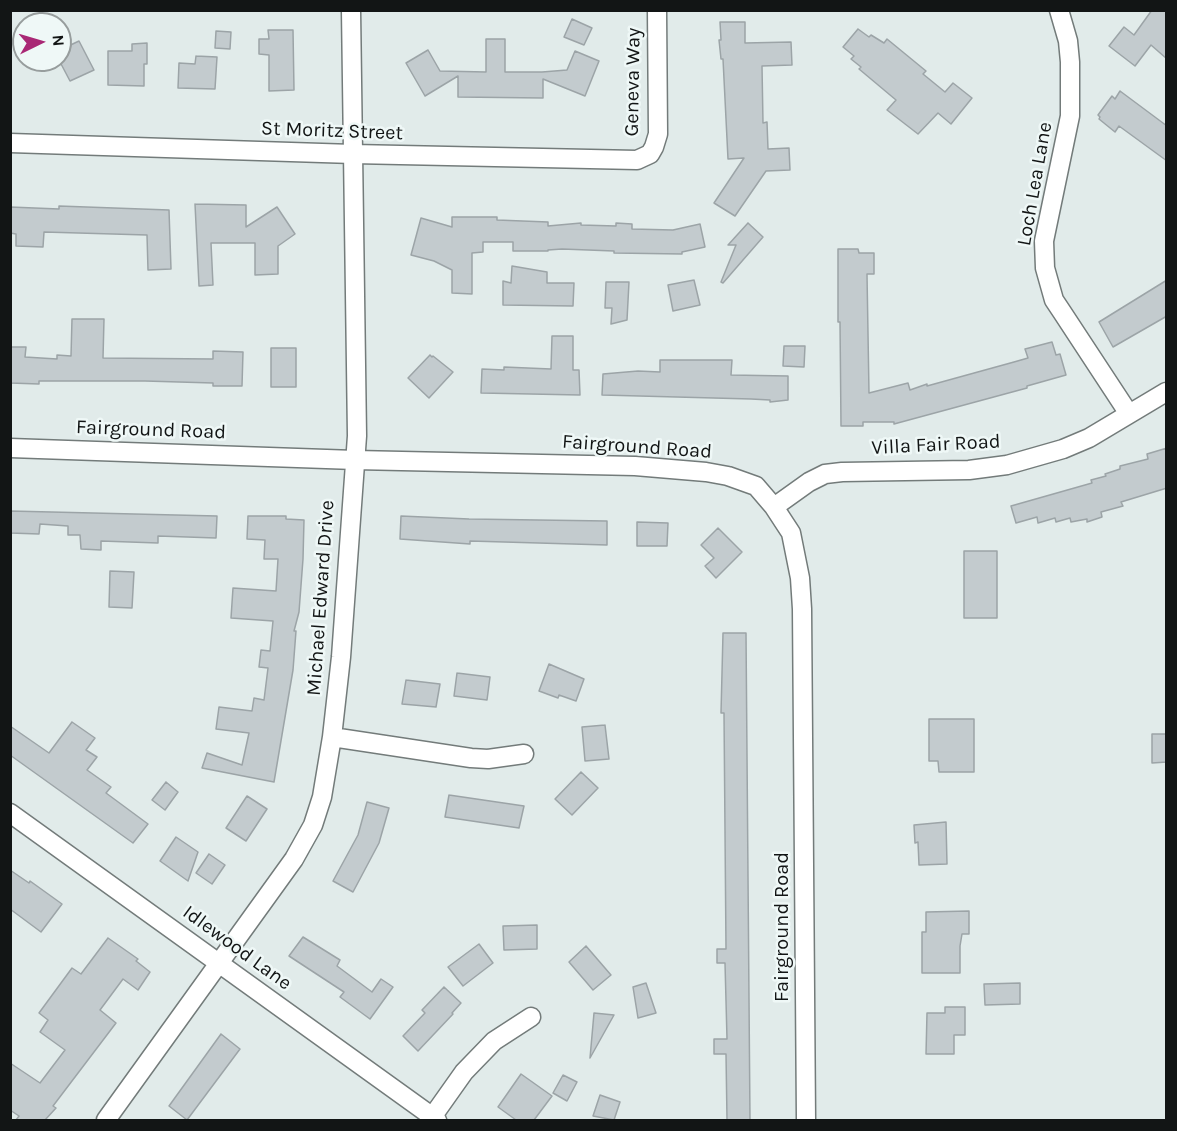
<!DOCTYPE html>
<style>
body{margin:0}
#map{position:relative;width:1177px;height:1131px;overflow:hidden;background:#e1ebea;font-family:Karla,sans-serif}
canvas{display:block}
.frame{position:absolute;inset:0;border:12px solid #121515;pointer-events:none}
.north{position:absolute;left:12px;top:12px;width:60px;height:60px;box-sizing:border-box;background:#eff8f7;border:2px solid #979d9d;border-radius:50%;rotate:85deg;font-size:16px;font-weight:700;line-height:24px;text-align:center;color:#121515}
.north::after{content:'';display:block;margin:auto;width:21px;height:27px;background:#a92875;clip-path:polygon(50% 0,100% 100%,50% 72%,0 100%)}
</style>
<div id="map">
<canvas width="1177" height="1131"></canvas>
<div class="frame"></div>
<div class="north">N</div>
</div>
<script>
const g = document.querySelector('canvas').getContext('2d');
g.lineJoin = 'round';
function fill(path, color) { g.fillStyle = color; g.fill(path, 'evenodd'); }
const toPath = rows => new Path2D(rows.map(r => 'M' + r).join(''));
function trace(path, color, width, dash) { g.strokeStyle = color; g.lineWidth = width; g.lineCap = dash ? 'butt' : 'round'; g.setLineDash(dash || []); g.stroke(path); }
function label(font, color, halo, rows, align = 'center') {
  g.font = font + ' Karla,sans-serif'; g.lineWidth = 5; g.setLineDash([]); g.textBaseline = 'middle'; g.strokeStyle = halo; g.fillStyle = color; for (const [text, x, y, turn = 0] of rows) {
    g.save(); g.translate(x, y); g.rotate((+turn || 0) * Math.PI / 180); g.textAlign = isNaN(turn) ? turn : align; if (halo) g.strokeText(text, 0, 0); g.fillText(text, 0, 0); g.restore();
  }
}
const building = toPath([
 [1152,10,1167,10,1167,59,1151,45,1135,66,1109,46,1124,27,1134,35,1152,10],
 [572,19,592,28,584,45,564,37,572,19],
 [720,22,745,22,745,43,791,42,792,65,762,66,763,123,767,122,768,149,789,148,790,170,766,171,735,216,714,203,744,158,728,159,723,59,721,59,719,40,721,40,720,22],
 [858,29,869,37,871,35,884,43,887,39,926,71,923,74,945,92,953,83,972,98,951,124,938,113,918,134,887,110,896,100,859,69,861,67,851,59,854,56,843,47,858,29],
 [268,30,293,30,294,90,269,91,269,55,259,54,259,39,269,39,268,30],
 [216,31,231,32,230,49,215,48,216,31],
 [486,39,505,39,505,72,542,72,567,70,575,51,599,61,585,96,543,79,543,98,458,97,458,76,425,96,406,63,428,50,440,71,486,72,486,39],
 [79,41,94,70,70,81,60,62,60,50,79,41],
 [147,43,147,64,144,64,144,86,108,85,108,51,132,51,132,44,147,43],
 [196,56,217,57,215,89,178,88,179,63,195,64,196,56],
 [1120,91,1167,126,1167,161,1119,126,1115,132,1099,119,1100,117,1098,115,1112,96,1115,99,1120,91],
 [195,204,246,205,246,227,277,207,295,234,278,246,278,274,255,275,255,243,211,243,213,285,199,286,195,204],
 [59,206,169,210,171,269,148,270,147,235,44,232,43,247,16,246,16,234,10,233,10,207,59,209,59,206],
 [452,217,497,217,497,220,548,222,548,226,581,223,581,225,616,226,616,223,632,224,632,229,673,230,700,224,705,247,682,252,682,254,614,253,614,251,562,249,548,250,548,251,513,251,513,242,483,242,483,252,472,253,472,294,452,293,452,270,434,261,411,255,421,218,452,227,452,217],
 [748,223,763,237,723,283,721,282,736,245,728,245,748,223],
 [838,249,858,249,859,253,874,253,874,274,867,274,869,393,908,383,910,390,927,384,927,386,1014,362,1028,358,1025,349,1052,342,1056,355,1060,354,1066,375,1027,386,1027,388,894,424,894,422,863,422,863,426,841,426,840,322,838,322,838,249],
 [512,266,547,272,547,283,574,283,573,306,503,305,503,281,511,283,512,266],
 [694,280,700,305,673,311,668,285,694,280],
 [1167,280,1167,316,1113,347,1099,322,1167,280],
 [606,282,629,282,627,320,611,324,612,308,605,308,606,282],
 [72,319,104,319,103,358,213,359,213,351,243,352,242,386,213,386,213,383,145,381,39,381,39,384,10,383,10,347,26,347,25,357,57,359,57,355,71,356,72,319],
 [552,336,573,336,573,370,579,370,580,395,481,393,482,369,504,370,504,367,551,369,552,336],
 [784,346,805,346,804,367,783,366,784,346],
 [271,348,296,348,296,387,271,387,271,348],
 [430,355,432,357,433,356,453,372,429,398,408,378,430,355],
 [660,360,732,360,731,375,788,376,788,400,770,402,770,400,751,399,602,395,603,374,638,371,660,372,660,360],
 [1167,448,1167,488,1121,502,1123,506,1101,512,1102,517,1087,522,1087,519,1071,522,1070,518,1056,522,1055,518,1038,523,1037,517,1016,523,1011,506,1092,483,1091,480,1106,476,1105,474,1120,469,1120,466,1148,459,1147,454,1167,448],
 [10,511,217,516,216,538,158,536,158,543,101,541,101,550,81,549,80,535,68,535,68,526,40,524,39,534,10,533,10,511],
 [248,516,286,516,286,519,304,520,303,559,299,612,294,631,296,631,293,670,274,782,202,768,207,753,242,765,249,733,216,729,219,707,252,711,254,698,264,700,268,668,259,667,261,650,270,651,273,621,231,618,233,588,276,591,278,559,264,559,265,540,247,539,248,516],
 [401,516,469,519,607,521,607,545,470,541,470,544,400,539,401,516],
 [637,522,668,523,667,546,637,546,637,522],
 [718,528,742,552,716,578,705,566,714,558,701,545,718,528],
 [964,551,997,551,997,618,964,618,964,551],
 [110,571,134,572,132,608,109,607,110,571],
 [723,633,746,633,750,1120,727,1120,726,1054,714,1054,714,1039,727,1039,725,963,717,963,717,949,726,949,724,713,721,713,723,633],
 [549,664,584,679,576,701,559,695,558,698,539,691,549,664],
 [457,673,490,677,487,700,454,696,457,673],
 [406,680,440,684,436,707,402,704,406,680],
 [929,719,974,719,974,772,939,772,938,761,929,761,929,719],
 [72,722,95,738,86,750,97,757,87,770,111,787,106,793,148,824,133,843,10,755,10,726,49,753,72,722],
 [605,725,609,759,585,761,582,727,605,725],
 [1152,734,1167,734,1167,762,1152,763,1152,734],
 [581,772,598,788,572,815,555,799,581,772],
 [166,782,178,792,165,810,152,800,166,782],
 [449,795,524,806,519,828,445,817,449,795],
 [247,796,267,809,246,841,226,828,247,796],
 [367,802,389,808,379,843,353,892,333,881,358,835,367,802],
 [946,822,947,864,919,865,918,842,915,843,914,825,946,822],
 [176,837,198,852,188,881,160,861,176,837],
 [209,854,225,865,212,884,196,873,209,854],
 [10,870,29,883,30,881,62,904,41,932,10,909,10,870],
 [969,911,969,934,962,934,960,946,960,973,922,973,922,932,926,932,926,912,969,911],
 [537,925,537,949,504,950,503,926,537,925],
 [303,937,340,960,337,966,372,992,381,979,393,987,370,1019,340,997,344,992,289,956,303,937],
 [108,938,138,959,136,961,150,972,138,990,123,979,100,1010,116,1023,53,1106,56,1108,45,1120,16,1120,19,1116,10,1110,10,1063,40,1083,65,1050,40,1032,48,1020,39,1013,72,968,81,974,108,938],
 [479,944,493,963,463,986,448,967,479,944],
 [586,946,611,975,593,990,569,962,586,946],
 [646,983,656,1013,638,1018,633,987,646,983],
 [1020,983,1020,1004,985,1005,984,984,1020,983],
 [444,987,461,1003,452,1013,453,1014,418,1051,403,1036,425,1013,422,1010,444,987],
 [945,1007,965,1007,965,1035,954,1035,954,1054,926,1054,927,1013,945,1013,945,1007],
 [594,1013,614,1015,590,1058,594,1013],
 [221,1034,240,1049,187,1120,169,1106,221,1034],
 [521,1074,552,1096,534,1120,516,1120,498,1107,521,1074],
 [563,1075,577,1082,567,1101,553,1093,563,1075],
 [600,1095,620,1102,614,1120,593,1116,600,1095]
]);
const street = toPath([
 [1059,10,1068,41,1070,62,1070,116,1044,241,1045,268,1054,300,1062,312,1129,414],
 [10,143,353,154,637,160,650,154,654,147,658,134,657,10],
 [10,448,355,460,635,466,706,472,728,476,756,486,774,507,791,533,800,578,802,609,806,1120],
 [774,507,809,482,825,474,842,472,969,470,1007,465,1063,449,1089,438,1166,392],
 [332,737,471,758,488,759,524,754],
 [10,813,437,1120],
 [106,1120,294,859,313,825,322,797,332,737,341,657,357,436,351,10],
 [430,1120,464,1072,494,1041,531,1017]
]);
const streetNames = [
 ["Geneva Way",633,82,-89],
 ["St Moritz Street",332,131,2],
 ["Loch Lea Lane",1035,184,-80],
 ["Fairground Road",151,430,2],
 ["Villa Fair Road",936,445,-3],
 ["Fairground Road",637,447,4],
 ["Michael Edward Drive",321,598,-86],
 ["Fairground Road",782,927,-90],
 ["Idlewood Lane",237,948,36]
];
fill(building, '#c3cbce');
trace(building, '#9ca4a7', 1.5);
trace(street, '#737b7a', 21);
trace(street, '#fff', 18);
label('20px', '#121515', '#eff8f7', streetNames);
</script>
